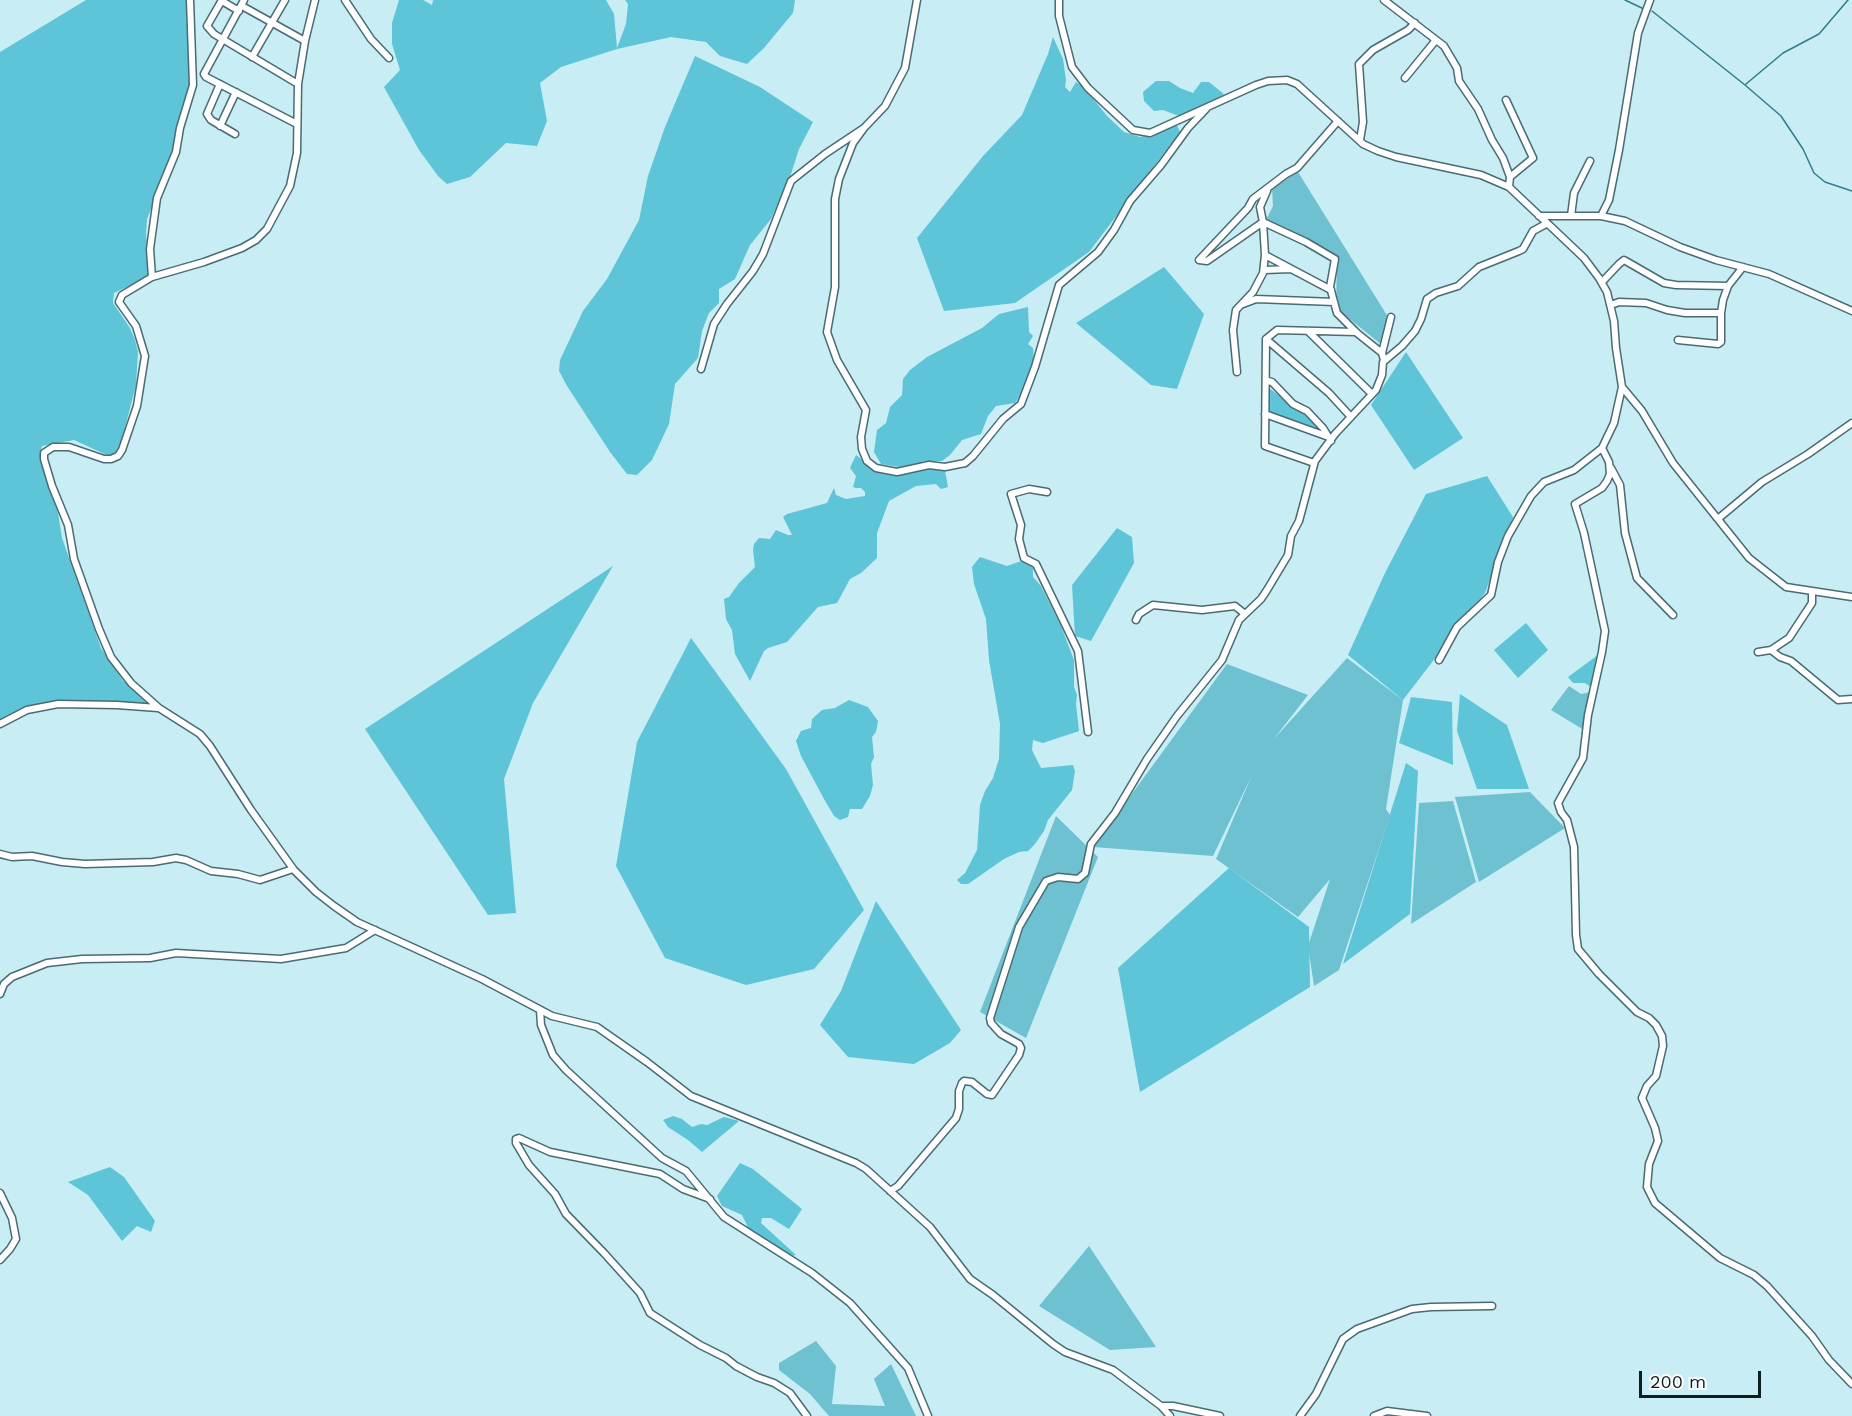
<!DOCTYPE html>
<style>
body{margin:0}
#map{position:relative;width:1852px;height:1416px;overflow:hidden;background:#c8edf4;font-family:"Work Sans",sans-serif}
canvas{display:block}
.scale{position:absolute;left:1639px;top:1371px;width:122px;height:27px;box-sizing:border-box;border:3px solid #0f1d1f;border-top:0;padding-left:8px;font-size:18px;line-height:21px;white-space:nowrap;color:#0f1d1f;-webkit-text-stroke:4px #fff;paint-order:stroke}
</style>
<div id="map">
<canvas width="1852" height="1416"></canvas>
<div class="scale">200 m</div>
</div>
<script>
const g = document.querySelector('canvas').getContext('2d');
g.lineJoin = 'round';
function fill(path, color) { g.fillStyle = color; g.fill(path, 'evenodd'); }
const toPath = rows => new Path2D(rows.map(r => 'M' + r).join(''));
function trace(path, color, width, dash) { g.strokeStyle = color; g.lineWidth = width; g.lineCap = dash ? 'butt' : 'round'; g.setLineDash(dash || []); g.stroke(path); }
const green = toPath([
 [1298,172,1388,317,1382,345,1336,308,1337,258,1266,220,1273,206,1272,188],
 [1347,658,1403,700,1386,809,1390,815,1339,970,1314,986,1308,946,1330,879,1298,917,1216,859,1252,775,1213,856,1093,847,1227,664,1308,695,1273,740],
 [1569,686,1581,694,1591,692,1584,730,1551,710],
 [1530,792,1565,828,1479,882,1455,797],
 [1453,801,1476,882,1411,924,1419,803],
 [1056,816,1098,857,1026,1038,980,1012],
 [1089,1246,1156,1347,1110,1350,1039,1306],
 [816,1341,836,1366,832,1404,885,1406,874,1379,891,1364,916,1416,829,1416,810,1394,779,1370,779,1363]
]);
const forest = toPath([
 [86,0,187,0,190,84,180,113,172,158,147,219,146,233,150,276,114,293,113,303,130,328,135,340,138,352,136,385,120,447,111,457,74,440,42,446,40,454,58,513,62,538,101,648,123,681,135,690,148,705,37,705,0,723,0,52],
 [399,0,423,0,432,5,433,0,606,0,614,14,617,48,626,24,628,4,625,0,795,0,793,13,764,48,747,64,720,56,706,42,671,37,617,49,561,67,540,83,547,121,537,146,506,143,470,177,447,184,438,176,419,150,384,87,400,70,392,44,392,23],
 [1053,37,1063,59,1066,80,1065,87,1070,92,1076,82,1084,87,1107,116,1124,132,1140,137,1161,131,1176,123,1180,132,1089,252,1015,303,944,311,917,238,983,156,1022,115,1048,54],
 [695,56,760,87,813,122,799,149,790,177,771,219,750,245,735,279,719,289,719,303,709,313,702,331,698,358,675,384,669,424,652,460,637,475,627,474,610,452,567,386,559,371,560,360,583,311,607,279,639,220,648,176,665,127],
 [1156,81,1169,81,1180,88,1193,93,1201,82,1209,82,1224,94,1215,101,1179,116,1163,110,1154,111,1144,101,1143,92],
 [1164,267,1204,314,1177,389,1151,385,1076,323],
 [1028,307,1029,332,1033,336,1028,344,1033,348,1034,360,1023,392,1015,403,996,406,988,416,981,434,962,440,950,455,942,461,924,461,911,469,881,464,874,452,877,430,886,423,890,407,902,395,903,379,910,370,927,357,982,328,999,314],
 [1406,352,1463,438,1414,470,1371,405],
 [1269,388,1314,421,1320,429,1268,412],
 [856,455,877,471,905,473,930,466,940,468,945,471,948,487,941,489,936,484,916,486,889,501,877,533,877,558,861,573,850,579,837,603,818,607,787,642,768,648,764,651,750,681,735,654,732,630,726,619,724,599,729,597,739,583,755,567,753,550,754,544,759,538,770,539,776,530,788,535,792,535,783,517,787,514,827,503,834,488,836,495,846,499,865,496,865,492,861,488,856,488,853,487,856,476,850,468],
 [1487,476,1513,517,1485,593,1403,700,1348,655,1385,573,1426,494],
 [1117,528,1132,537,1134,563,1091,641,1075,636,1072,585],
 [980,557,1007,566,1027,559,1033,568,1033,577,1041,586,1061,626,1074,660,1074,687,1077,695,1076,704,1079,731,1043,743,1033,740,1032,750,1041,768,1073,765,1075,771,1072,790,1048,820,1044,831,1035,844,1028,851,1019,852,1004,859,968,884,961,884,957,880,965,873,977,850,980,805,985,791,993,778,999,759,1000,724,989,660,986,619,974,584,972,567],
 [613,566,533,703,504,779,516,913,488,915,365,729],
 [1526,623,1548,650,1518,678,1494,650],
 [691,638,786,769,864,910,814,969,746,985,665,958,616,866,637,742],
 [1602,652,1592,688,1585,683,1573,683,1568,677],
 [1460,694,1507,725,1529,789,1477,789,1457,731],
 [1411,697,1452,702,1453,765,1399,743],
 [849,700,868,707,878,721,876,732,872,737,874,757,871,764,873,785,870,796,862,809,850,809,848,817,840,820,834,816,824,799,801,756,796,741,801,731,811,728,812,719,822,710,835,708],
 [1406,763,1418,771,1410,914,1343,964],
 [1229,868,1309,927,1310,987,1140,1092,1118,968],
 [876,901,961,1030,950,1043,914,1064,848,1057,820,1025,841,991],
 [673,1116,682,1119,692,1127,701,1124,707,1125,724,1117,739,1121,702,1152,688,1140,668,1127,663,1120],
 [740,1163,753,1169,802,1209,789,1229,771,1218,762,1218,761,1223,796,1255,791,1256,749,1229,742,1215,722,1206,717,1196],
 [110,1167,124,1177,155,1221,151,1232,137,1226,122,1241,88,1195,68,1182]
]);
const stream = toPath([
 [1625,0,1644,9],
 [1652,11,1745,85,1781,116,1803,149,1814,173,1825,182,1852,191],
 [1746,84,1783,53,1819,34,1848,0]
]);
const minor = toPath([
 [222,0,207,26,214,34,298,84],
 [244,0,204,74,206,77,297,124],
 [315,0,305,41,298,84,297,153,290,186,267,229,256,240,242,248,204,262,152,277,122,295,119,302,136,326,145,356,137,406,122,450,118,456,111,459,104,459,69,447,53,447,44,453,44,459,52,486,68,525,74,559,99,629,111,657,131,683,159,708,200,734,210,746,251,810,294,870,316,892,334,906,357,922,482,979,552,1016,597,1027,647,1062,691,1096,856,1163,866,1169,930,1227,970,1279,993,1295,1053,1344,1065,1352,1113,1370,1161,1406,1170,1416],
 [345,0,371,39,389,58],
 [1059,0,1059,16,1072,67,1088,88,1133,130,1150,133,1256,85,1268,81,1287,80,1297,84,1363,144,1378,151,1396,157,1481,175,1509,187,1584,258,1599,278,1607,292,1614,321,1616,348,1622,387,1614,423,1602,448,1574,470,1544,482,1531,496,1508,536,1498,562,1491,595,1457,627,1439,660],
 [1384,0,1444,46,1457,68,1459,81,1478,109,1492,140,1503,158,1510,177,1509,187],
 [222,1,239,11],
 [242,6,305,41],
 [252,57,285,0],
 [1405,78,1436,40],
 [220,84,207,114,211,120,235,134],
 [1506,100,1533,158,1510,177],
 [1338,121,1297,168,1286,174,1253,199,1248,208,1199,260,1207,261,1263,222,1306,242,1335,259,1330,287,1337,313,1357,333,1382,353,1384,360],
 [220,126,236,92],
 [864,128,853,143,839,179,835,199,835,287,827,332,837,360,866,410,861,437,862,449,867,461,876,468,897,472,929,465,945,467,965,463,973,456,1003,419,1021,404,1035,367,1059,285,1098,252,1114,230,1130,201,1161,165,1188,128,1206,109],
 [1360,140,1363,122,1359,64,1373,50,1408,30,1415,23],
 [1539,216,1601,216,1625,221,1680,247,1716,260,1769,274,1852,311],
 [1571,216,1574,193,1590,161],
 [1601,216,1609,200,1619,150,1638,33,1650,0],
 [1265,255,1331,290],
 [1264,270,1291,269],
 [152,277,150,249,157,198,176,152,180,128,193,85,190,0],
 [1602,282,1619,264,1624,260,1664,283,1676,285,1728,286],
 [1243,304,1256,299,1334,302],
 [1611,305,1619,302,1646,303,1667,310,1685,313,1721,313],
 [1308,331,1372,394],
 [1266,339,1329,393,1351,417],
 [1678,340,1718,344,1721,342,1721,313,1723,300,1728,286,1743,267],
 [1382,353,1391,317],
 [701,369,714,324,727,304,753,271,763,254,791,181,825,154,864,128,885,106,905,68,917,0],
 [1237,372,1233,330,1236,310,1253,292,1263,273,1265,255,1263,222,1260,207,1267,191],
 [1268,381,1272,382,1293,404,1307,411,1323,428,1331,441],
 [1622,387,1642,411,1673,463,1749,558,1786,587,1852,597],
 [1265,414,1326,436],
 [1602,448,1609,462,1610,474,1607,481,1602,488,1575,504,1584,533,1605,631,1602,652,1588,715,1583,758,1558,803,1561,812,1567,820,1574,847,1576,935,1578,949,1599,974,1637,1012,1649,1018,1656,1025,1662,1036,1663,1046,1656,1076,1647,1086,1642,1098,1655,1128,1658,1141,1649,1164,1647,1187,1655,1203,1720,1258,1754,1275,1767,1286,1812,1336,1829,1360,1852,1384],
 [1314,463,1265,446,1266,339,1277,330,1356,332],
 [1611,468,1620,485,1625,533,1637,578,1673,615],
 [1047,492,1029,489,1011,494,1021,525,1019,539,1024,558,1036,564,1078,651,1088,732],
 [1719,518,1762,482,1808,454,1852,423],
 [1136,620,1139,614,1153,605,1202,610,1235,606,1245,614],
 [1771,650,1780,657,1791,661,1838,700,1852,699],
 [1758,652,1771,650,1789,638,1812,603,1812,591],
 [0,724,27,710,58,704,117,705,158,708],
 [0,854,12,857,32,856,62,862,85,864,153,862,176,858,186,860,211,871,238,874,260,880,293,869],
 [0,994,4,984,12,977,47,963,82,959,150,958,176,953,281,959,346,948,375,930],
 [540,1010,541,1025,553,1055,566,1070,662,1158,686,1171,724,1217,812,1273,850,1303,908,1368,928,1416],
 [890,1191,898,1186,956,1118,959,1109,959,1091,962,1083,964,1081,972,1082,987,1094,992,1095,1019,1055,1021,1048,1019,1044,1001,1034,991,1023,990,1018,1019,927,1046,881,1058,877,1078,879,1085,873,1091,844,1115,813,1147,759,1177,716,1222,660,1239,620,1261,599,1267,590,1288,555,1291,536,1299,521,1315,461,1335,434,1376,390,1382,375,1383,362,1402,346,1415,331,1421,319,1427,299,1436,293,1458,286,1479,267,1519,251,1523,249,1533,231,1546,224],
 [0,1193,12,1218,16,1239,10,1249,0,1260],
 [710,1199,683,1189,660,1174,550,1152,519,1138,516,1139,516,1143,529,1165,555,1194,566,1214,604,1253,640,1293,650,1313,700,1345,726,1358,736,1366,757,1377,774,1383,790,1393,807,1416],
 [1161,1406,1173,1406,1220,1416],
 [1300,1416,1316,1394,1343,1339,1357,1329,1412,1309,1431,1307,1492,1306],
 [1374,1416,1387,1411,1427,1416]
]);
fill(green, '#6ec1d0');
fill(forest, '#5dc5d7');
trace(stream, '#2e7e8a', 1.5);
trace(minor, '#496b71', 9);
trace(minor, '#fff', 6);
</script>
